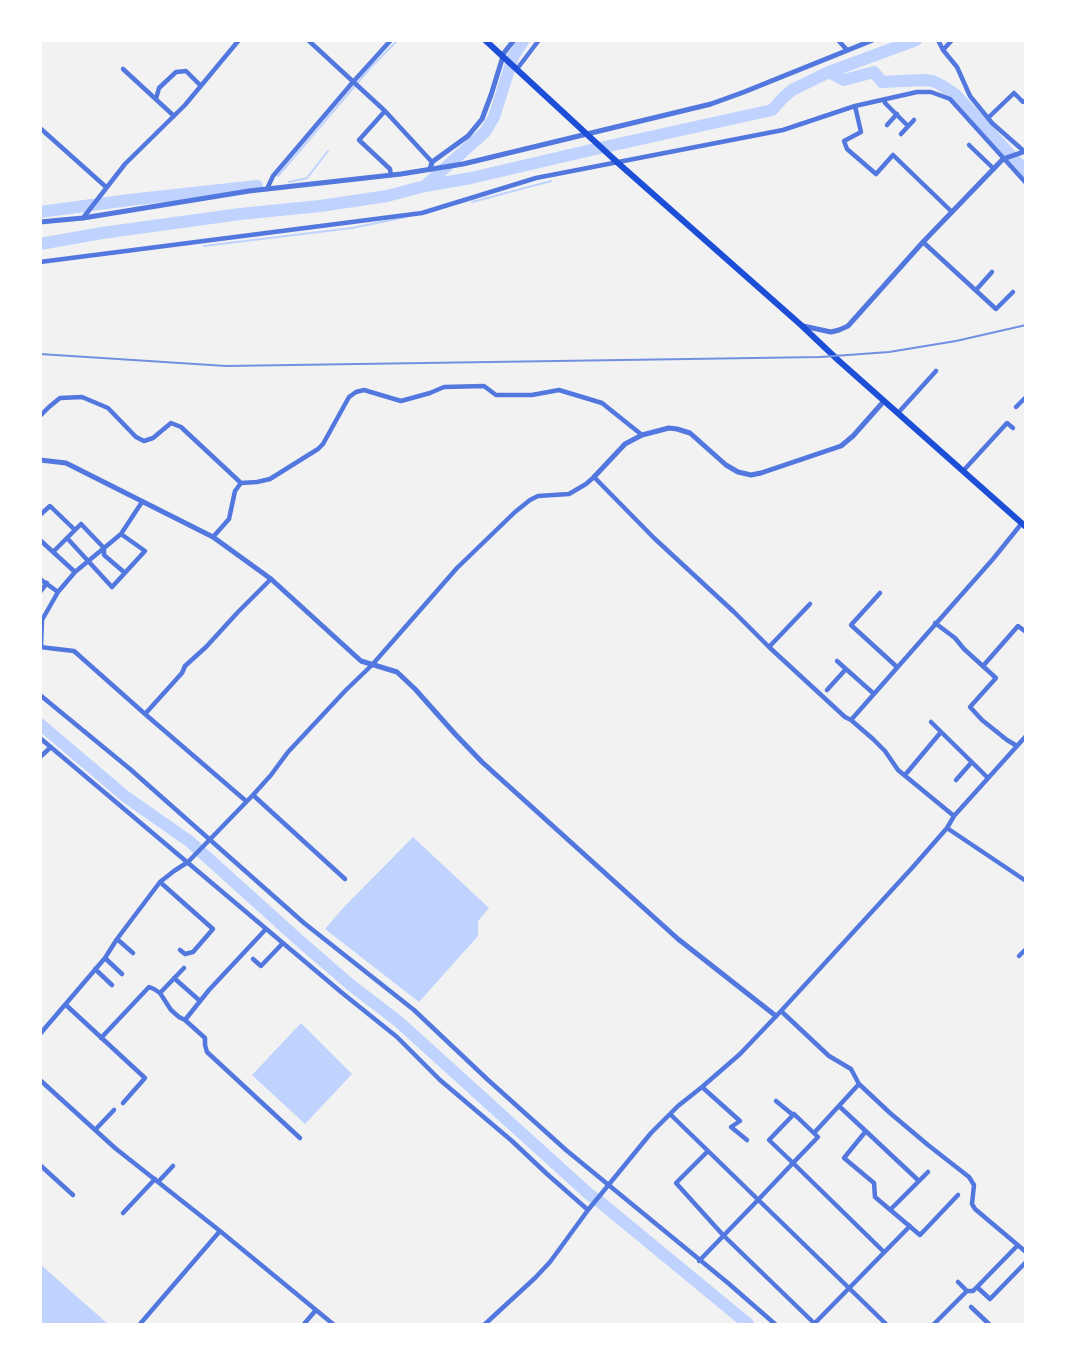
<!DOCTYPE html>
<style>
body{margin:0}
#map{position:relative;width:1066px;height:1365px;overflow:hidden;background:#f2f2f2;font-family:"Zilla Slab",serif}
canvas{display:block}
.frame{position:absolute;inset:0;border:42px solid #fff;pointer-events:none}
</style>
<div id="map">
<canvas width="1066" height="1365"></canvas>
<div class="frame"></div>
</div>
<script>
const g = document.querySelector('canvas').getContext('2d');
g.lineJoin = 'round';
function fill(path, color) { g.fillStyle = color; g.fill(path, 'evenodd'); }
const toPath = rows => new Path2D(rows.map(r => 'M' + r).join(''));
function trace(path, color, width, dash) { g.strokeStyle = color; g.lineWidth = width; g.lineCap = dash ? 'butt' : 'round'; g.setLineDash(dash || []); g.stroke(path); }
const water = toPath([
 [413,837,489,908,478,921,478,936,419,1002,325,929,344,907],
 [301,1023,352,1074,305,1124,252,1075],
 [41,1265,108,1324,41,1324]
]);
const stream = toPath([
 [278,176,371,67,398,40],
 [289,182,307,178,328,151],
 [472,202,551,181],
 [204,246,352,228,406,217]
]);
const river = toPath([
 [829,72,844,80,874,72,882,82,923,80,933,81,941,85,956,95,1026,172],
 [426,185,485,132,494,117,513,57,524,40],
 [40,212,129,200,257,186],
 [40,244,102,233,240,214,320,206,387,196,425,186,471,178,591,150,772,110,783,98,792,90,829,72,916,40],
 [40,724,126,797,189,841,301,942,352,986,399,1022,590,1195,600,1202,748,1324]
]);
const minor = toPath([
 [308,40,385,111,432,162],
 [838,40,847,50],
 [938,40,943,50,957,67,970,96,992,123,1026,153],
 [943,50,952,40],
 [123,69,174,116],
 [517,69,539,40],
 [156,99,159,88,176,72,186,71,201,86],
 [885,99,885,103,908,126],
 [855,106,861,132,844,141,847,149,876,174,893,155,952,212],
 [385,111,359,140,390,169,391,175],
 [989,117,1014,93,1023,102,1026,100],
 [887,125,897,114],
 [40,128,106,187],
 [901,134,914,120],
 [969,145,994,169],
 [267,189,273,176,353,82,391,40],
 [83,218,125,164,185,105,239,40],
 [923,242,996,309,1013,292],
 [40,262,422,213,536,178,783,130,855,106,917,92,931,92,950,99,1026,183],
 [976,290,992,272],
 [1016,407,1026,397],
 [898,413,936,371],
 [40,416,49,407,60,398,82,397,108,408,136,437,144,441,153,438,171,423,181,427,241,483],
 [963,471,1007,423,1013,428],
 [40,515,50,506,75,530],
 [213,537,229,519,235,491,241,483,257,482,270,479,318,449,323,444,349,397,356,392,364,390,401,401,430,393,444,387,484,386,496,395,532,395,559,390,602,403,642,435],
 [67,538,112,587,145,551,121,534],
 [40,540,75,572],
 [53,552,81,524,104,548,104,555,125,573],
 [40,579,58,592],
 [40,592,47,583],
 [880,593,851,625,897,667],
 [935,623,955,638,964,649,996,678,970,707,982,720,1007,740,1017,746],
 [40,647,74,651,145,714,246,801],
 [41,647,42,620,58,592,75,572,121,534,142,502],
 [769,647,810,604],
 [837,661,873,693],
 [983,666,1018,626,1026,632],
 [827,690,846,669],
 [40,695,130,769,304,923,414,1010,487,1079,566,1150,728,1283,775,1324],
 [145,714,182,673,185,666,206,647,238,612,271,579],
 [851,720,993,559,1022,523],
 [931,722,988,778],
 [40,738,341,992,397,1037,440,1080,512,1141,547,1174,588,1210],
 [40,757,51,747],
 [905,775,941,732],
 [956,780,971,763],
 [253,795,345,879],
 [954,816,1026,736],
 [160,882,213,929,193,952,185,954,180,950],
 [117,939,133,953],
 [1019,956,1026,949],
 [105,958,122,974],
 [253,959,261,966,283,943],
 [95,969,112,985],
 [174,978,200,1001],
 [160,993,184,968],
 [66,1005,145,1078,123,1103],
 [781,1011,829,1056,851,1069,859,1084,890,1113,928,1145,969,1177,974,1185,972,1204,975,1209,1026,1252],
 [185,1020,209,990,266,929],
 [40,1034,105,958,117,939,160,882,174,871,188,862,253,795,271,775,288,752,346,690,372,665,457,568,515,512,530,500,538,496,569,494,586,484,594,477,654,538,734,612,769,647,845,717,851,720,873,739,885,751,898,770,954,816,947,828,1026,881],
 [101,1038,149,987,154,989,160,993,171,1010,179,1017,185,1020,205,1038,205,1045,207,1052,300,1138],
 [40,1080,115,1148,220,1231,333,1324],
 [702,1087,740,1121,731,1127,747,1140],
 [776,1101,793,1115],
 [839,1106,919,1181],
 [670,1114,886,1324],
 [95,1130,114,1110],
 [866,1131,844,1158,874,1183,875,1197,920,1235,958,1195],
 [814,1133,859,1084],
 [708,1151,676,1183,723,1235,815,1324],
 [40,1165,73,1195],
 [158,1182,173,1166],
 [890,1210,928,1172],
 [123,1213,155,1179],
 [1018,1245,977,1287,990,1299,1026,1262],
 [699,1261,758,1200,793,1163,818,1137,794,1114,769,1140,793,1163,884,1252],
 [958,1282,967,1291],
 [971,1307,989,1324],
 [140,1324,220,1231],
 [304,1324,316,1310],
 [485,1324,535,1278,550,1262,588,1210,651,1133,678,1106,702,1087,740,1054,781,1011,912,868,947,828],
 [814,1324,910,1226],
 [934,1324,967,1291,973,1291,977,1287]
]);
const tertiary = toPath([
 [430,169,432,162,468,136,482,119,491,95,504,53,514,40],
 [40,222,83,218,249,191,401,174,463,164,711,104,744,92,873,40],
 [803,326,831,332,839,330,848,326,923,242,1003,159,1026,151],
 [40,460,66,463,213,537,271,579,361,661,397,672,415,689,456,735,482,762,678,939,776,1016],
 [594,477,625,444,642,435,669,428,677,429,690,433,726,465,738,472,751,475,761,473,841,446,853,436,884,401]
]);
const secondary = toPath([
 [485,40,618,163,801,325,838,360,1026,527]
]);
const rail = toPath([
 [40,354,226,366,820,357,889,352,956,341,1026,325]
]);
fill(water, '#bfd3fe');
trace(stream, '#bfd3fe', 2);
trace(river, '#bfd3fe', 12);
trace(minor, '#5277de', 4.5);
trace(tertiary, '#5277de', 5);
trace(secondary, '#1d4ed8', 6);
trace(rail, '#7290e2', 2);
</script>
